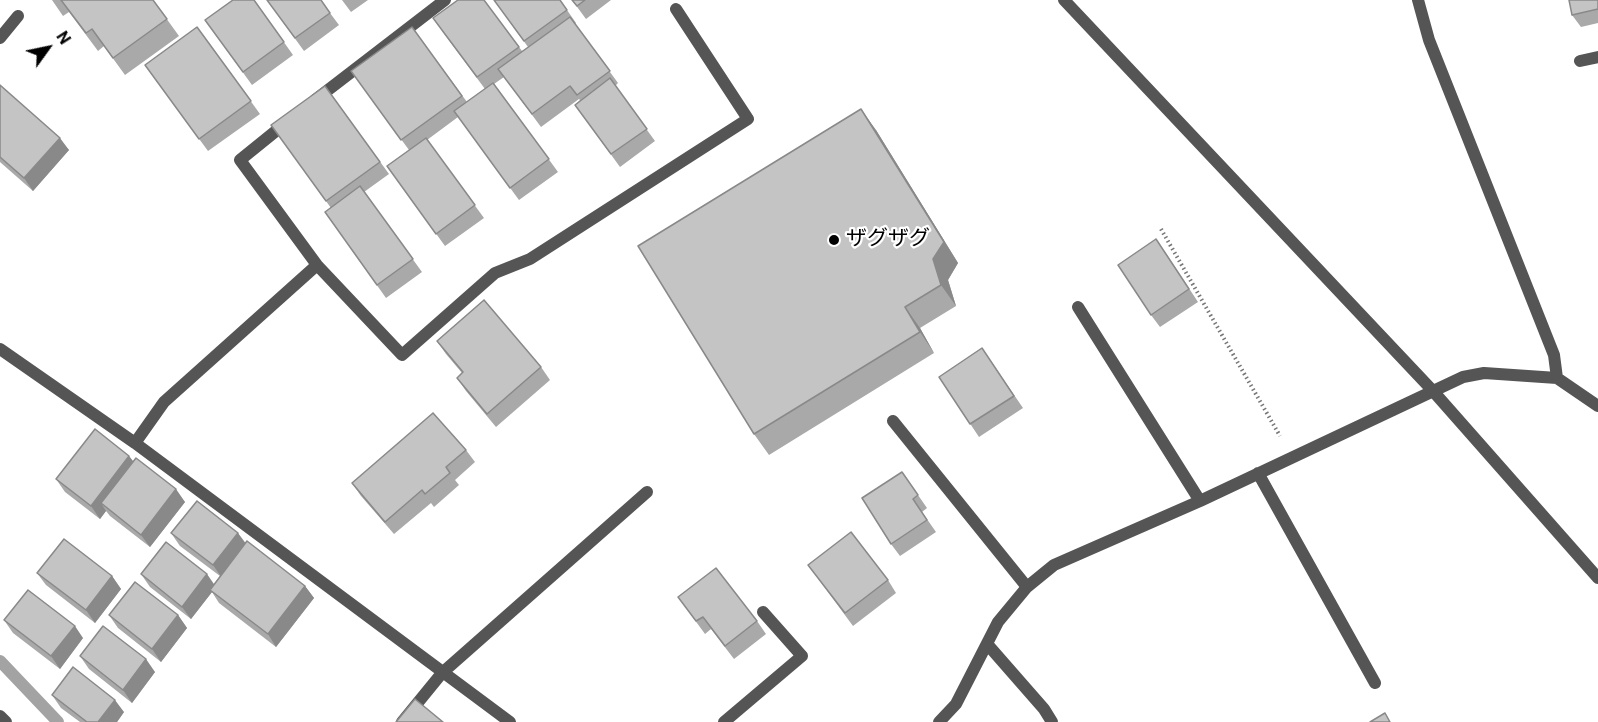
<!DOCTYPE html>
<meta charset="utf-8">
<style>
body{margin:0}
#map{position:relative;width:1598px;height:722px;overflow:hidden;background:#fff;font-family:Roboto,sans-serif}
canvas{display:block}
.north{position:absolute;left:18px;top:18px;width:60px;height:60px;-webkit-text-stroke:4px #fff;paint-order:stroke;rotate:57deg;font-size:16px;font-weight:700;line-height:24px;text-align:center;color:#000}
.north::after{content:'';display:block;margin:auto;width:21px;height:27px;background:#000;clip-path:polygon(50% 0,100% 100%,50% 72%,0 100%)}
</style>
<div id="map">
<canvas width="1598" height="722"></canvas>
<div class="north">N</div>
</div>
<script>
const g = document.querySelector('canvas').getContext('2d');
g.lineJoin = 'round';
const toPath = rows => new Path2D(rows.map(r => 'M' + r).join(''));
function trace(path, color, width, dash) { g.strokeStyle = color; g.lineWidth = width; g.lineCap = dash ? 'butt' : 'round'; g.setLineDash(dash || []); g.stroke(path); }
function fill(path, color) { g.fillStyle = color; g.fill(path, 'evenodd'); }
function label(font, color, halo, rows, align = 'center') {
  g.font = font + ' Roboto,"Noto Sans JP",sans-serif'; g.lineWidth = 4.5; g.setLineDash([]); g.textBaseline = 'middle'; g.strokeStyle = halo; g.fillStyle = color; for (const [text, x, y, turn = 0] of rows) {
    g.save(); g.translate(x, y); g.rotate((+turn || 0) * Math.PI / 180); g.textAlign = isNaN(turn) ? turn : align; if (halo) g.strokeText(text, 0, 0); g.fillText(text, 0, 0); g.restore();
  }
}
const stream = toPath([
 [0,661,58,722]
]);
const path = toPath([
 [1161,229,1280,436]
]);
const minor = toPath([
 [1418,0,1429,40,1554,355,1557,378],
 [0,38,18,16],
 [1580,61,1598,57],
 [315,100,445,0],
 [317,265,402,355,495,273,530,259,748,119,676,9],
 [1078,307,1200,501],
 [0,349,135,443,510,722],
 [893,421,1027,587],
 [135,443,164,402,317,265,240,160,287,122],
 [1258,473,1375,683],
 [988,645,1044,709,1052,722],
 [0,716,6,722],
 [402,722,442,673,647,492],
 [724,722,802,656,763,612],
 [939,722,956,704,998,622,1027,587,1054,565,1200,501,1463,377,1484,373,1557,378,1598,406]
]);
const tertiary = toPath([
 [1064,0,1433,391,1598,578]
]);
const wall = toPath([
 [52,0,153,0,179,36,125,75,104,46,98,51,69,12,63,16],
 [254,0,293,55,252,85,205,20],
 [267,0,330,13,339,25,304,51],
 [342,0,368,0,351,12],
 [484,0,522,51,528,47,494,0,560,0,576,23,575,24,618,83,615,86,655,141,620,167,575,105,580,100,579,99,541,127,504,77,494,84,558,172,519,200,458,117,427,140,484,218,445,246,387,166,409,150,351,71,412,27,467,102,485,89,442,31],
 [572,0,611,0,586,19],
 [1598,0,1598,23,1581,27,1572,15],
 [197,27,260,114,208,151,145,65],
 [0,85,69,150,33,191,0,162],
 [325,86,389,174,364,192,422,272,386,298,325,212,331,208,271,125],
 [876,130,958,263,948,280,956,306,920,328,934,353,769,455,754,434],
 [1165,252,1198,302,1160,327,1151,315],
 [437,341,541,367,550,380,496,427,466,391,457,378,462,373,446,354],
 [982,348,1023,408,979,437,939,377],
 [466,450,475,462,455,480,459,485,434,507,431,503,394,534,361,496,352,483],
 [129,456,133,461,185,502,150,547,110,516,106,511,100,519,65,492,56,479],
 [902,472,927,508,922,512,936,532,900,556,891,544],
 [171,533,245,543,305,586,314,598,276,647,219,603,212,592,191,619,150,587,141,574,214,584,220,576,180,546],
 [808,565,888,580,896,593,853,626],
 [37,573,112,576,121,589,95,623,46,585],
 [678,597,757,621,766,634,734,659,711,629,705,634],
 [109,615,178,615,187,628,161,662,118,628],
 [4,620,83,638,60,669,13,633],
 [80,656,155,672,132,703,89,669],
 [52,695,124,712,117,722,80,722,61,708]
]);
const shadedWall = toPath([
 [861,109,876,130,958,263,948,280,956,306,941,285,933,259],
 [60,138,69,150,33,191,24,178],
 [905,307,920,328,934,353,920,332],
 [129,456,138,468,101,503,106,511,100,519,91,506],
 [176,489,185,502,150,547,141,535],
 [238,533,247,545,222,578,213,565],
 [207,574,216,587,210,590,212,592,191,619,182,607],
 [112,576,121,589,95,623,86,610],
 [305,586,314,598,276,647,268,634],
 [178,615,187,628,161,662,152,649],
 [75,626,83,638,60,669,51,656],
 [146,659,155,672,132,703,123,690],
 [115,700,124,712,117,722,98,722]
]);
const building = toPath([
 [61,0,153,0,167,19,113,58,92,29,86,33,61,0],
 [233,0,254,0,284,42,243,72,205,20,233,0],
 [267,0,321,0,330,13,295,38,267,0],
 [458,0,484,0,519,47,477,77,433,18,458,0],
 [494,0,560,0,567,10,524,41,494,0],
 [572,0,585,0,577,6,572,0],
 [1569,0,1598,0,1598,9,1572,15,1569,0],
 [570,17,610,71,577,95,570,86,532,114,498,69,570,17],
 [197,27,251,101,199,139,145,65,197,27],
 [412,27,462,96,401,140,351,71,412,27],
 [610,78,647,129,611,154,575,105,610,78],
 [493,83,549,159,510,188,454,111,493,83],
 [0,85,60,138,24,178,0,157,0,85],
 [325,86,380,162,326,201,271,125,325,86],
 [861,109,944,242,933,259,941,285,905,307,920,332,754,434,638,246,861,109],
 [426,138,475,205,436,234,387,166,426,138],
 [360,186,413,259,377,285,325,212,360,186],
 [1156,239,1189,289,1151,315,1118,265,1156,239],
 [484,300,541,367,487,414,457,378,463,372,437,341,484,300],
 [982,348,1014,396,970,424,939,377,982,348],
 [433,413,466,450,446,467,450,473,425,494,422,490,385,522,352,483,433,413],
 [95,429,129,456,91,506,56,479,95,429],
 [136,458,176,489,141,535,101,503,136,458],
 [902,472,918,495,913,499,927,520,891,544,862,498,902,472],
 [197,501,238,533,213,565,171,533,197,501],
 [851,532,888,580,845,613,808,565,851,532],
 [64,539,112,576,86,610,37,573,64,539],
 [247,541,305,586,268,634,210,590,247,541],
 [166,542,207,574,182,607,141,574,166,542],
 [716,568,757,621,725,646,703,617,696,621,678,597,716,568],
 [135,582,178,615,152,649,109,615,135,582],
 [28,590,75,626,51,656,4,620,28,590],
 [103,626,146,659,123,690,80,656,103,626],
 [73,667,115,700,98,722,87,722,52,695,73,667],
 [415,699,443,722,396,722,415,699],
 [1385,713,1390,722,1370,722,1385,713]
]);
const markers = [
 [834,240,6,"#000"]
];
const poiNames = [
 ["ザグザグ",846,240]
];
trace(stream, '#a3a3a3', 12);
trace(path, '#777', 4, [1.5, 3]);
trace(minor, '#555', 12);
trace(tertiary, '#555', 12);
fill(wall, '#a9a9a9');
fill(shadedWall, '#898989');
fill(building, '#c4c4c4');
trace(building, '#898989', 1.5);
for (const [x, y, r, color] of markers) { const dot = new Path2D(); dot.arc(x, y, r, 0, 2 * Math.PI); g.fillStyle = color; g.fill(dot); trace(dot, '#fff', 2); }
label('21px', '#000', '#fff', poiNames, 'left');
</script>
